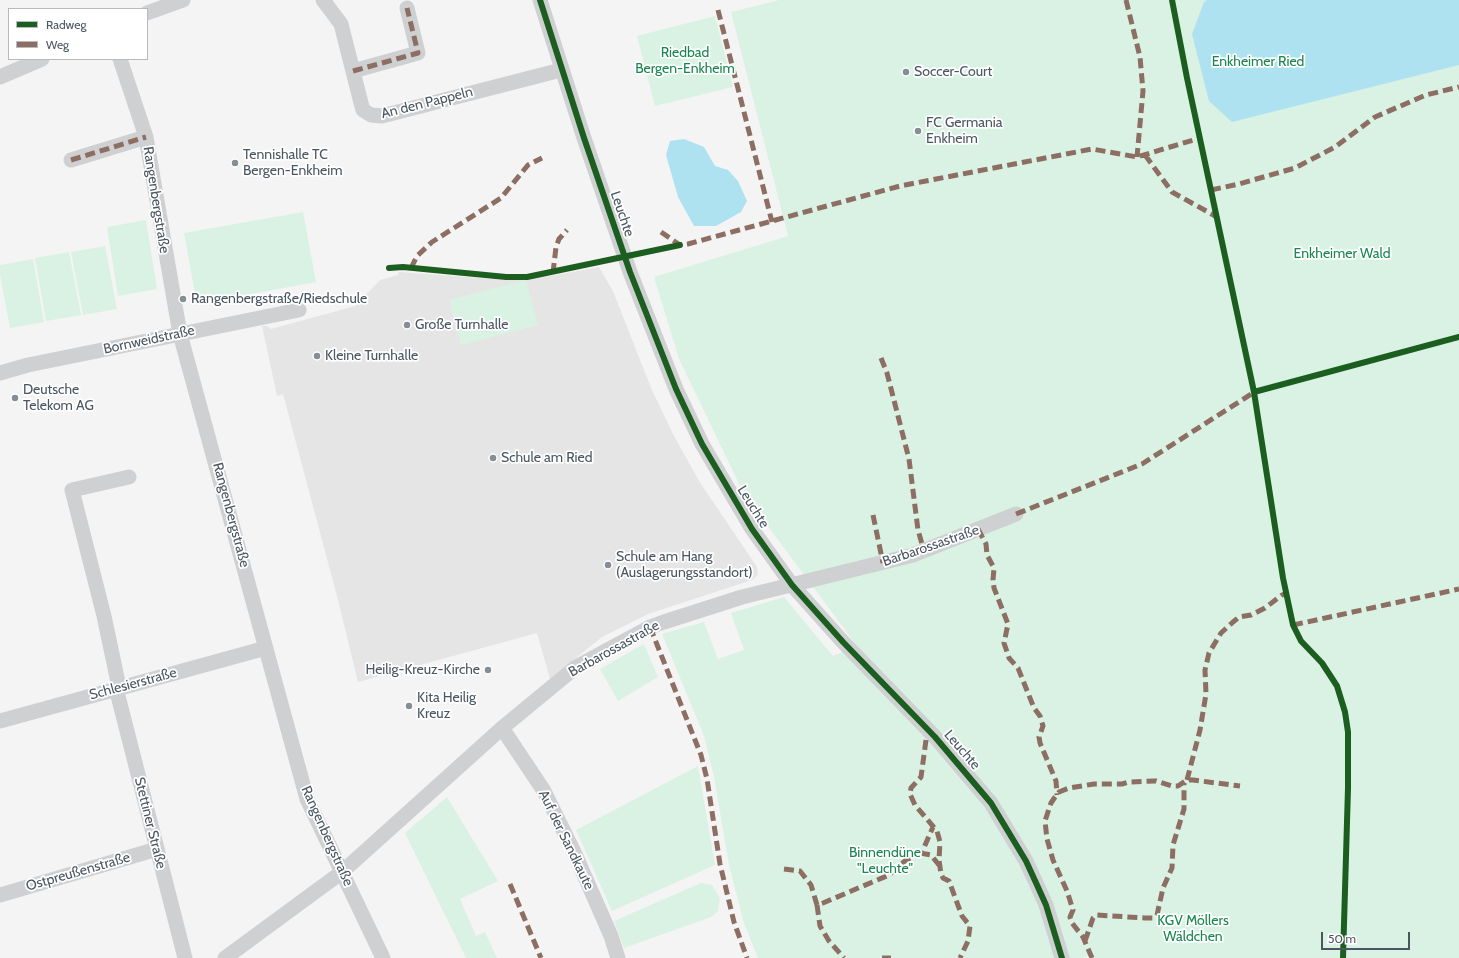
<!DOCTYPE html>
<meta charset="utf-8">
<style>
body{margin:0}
#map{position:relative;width:1459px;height:958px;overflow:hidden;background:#f4f4f4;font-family:Cabin,sans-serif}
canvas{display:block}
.legend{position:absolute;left:8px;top:8px;width:140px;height:52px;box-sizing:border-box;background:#fff;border:1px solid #b7bbc0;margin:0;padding:5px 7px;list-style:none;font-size:12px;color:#4a5661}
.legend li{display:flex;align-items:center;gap:8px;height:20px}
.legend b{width:20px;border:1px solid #b7bbc0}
.scale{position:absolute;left:1321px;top:932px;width:89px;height:18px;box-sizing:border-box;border:2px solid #4a5661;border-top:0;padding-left:5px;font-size:12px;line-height:14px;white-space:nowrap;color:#4a5661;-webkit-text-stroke:3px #fff;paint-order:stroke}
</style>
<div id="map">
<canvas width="1459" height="958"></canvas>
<ul class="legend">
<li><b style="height:5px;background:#1b5e20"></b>Radweg</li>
<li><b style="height:5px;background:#8d6e63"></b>Weg</li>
</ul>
<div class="scale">50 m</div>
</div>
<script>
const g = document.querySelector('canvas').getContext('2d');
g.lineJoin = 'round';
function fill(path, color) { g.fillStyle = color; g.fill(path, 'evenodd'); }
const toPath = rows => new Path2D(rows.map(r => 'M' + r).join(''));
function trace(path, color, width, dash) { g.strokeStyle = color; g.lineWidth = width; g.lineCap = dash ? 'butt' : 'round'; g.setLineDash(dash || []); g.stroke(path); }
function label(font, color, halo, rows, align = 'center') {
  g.font = font + ' Cabin,sans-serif'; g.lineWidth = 3.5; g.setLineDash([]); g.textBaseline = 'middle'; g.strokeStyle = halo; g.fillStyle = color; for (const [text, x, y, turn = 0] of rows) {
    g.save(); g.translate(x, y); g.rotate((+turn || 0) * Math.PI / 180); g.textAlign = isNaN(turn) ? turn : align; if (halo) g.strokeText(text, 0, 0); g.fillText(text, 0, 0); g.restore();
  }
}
const education = toPath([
 [599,267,613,291,651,388,673,434,699,481,757,567,758,575,752,580,648,614,602,637,550,679,537,633,358,682,337,596,283,394,277,396,262,326,267,326,271,329,355,306,380,280,398,275,399,272,507,280,550,276]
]);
const green = toPath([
 [779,0,1459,0,1459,958,1095,958,1092,955,1082,958,758,958,744,923,729,865,714,777,704,736,662,634,704,622,718,659,744,650,731,613,784,597,833,656,857,646,744,494,679,359,654,277,788,236,731,12],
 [715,16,733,87,655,106,637,36],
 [303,212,316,282,197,304,184,233],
 [146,220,157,289,118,296,107,227],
 [105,246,117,309,83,315,71,252],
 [69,252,81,315,46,321,35,258],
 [33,259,44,322,10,328,0,275,0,265],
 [526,280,538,325,461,345,449,300],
 [644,644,658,677,618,701,600,669],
 [698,766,715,865,612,911,576,830],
 [447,797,498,881,460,899,476,936,485,932,497,958,466,958,405,833],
 [701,883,712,885,720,898,718,911,711,917,624,948,614,921]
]);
const water = toPath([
 [1207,0,1459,0,1459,65,1232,122,1209,101,1192,34,1204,2],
 [684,139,704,147,715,166,728,170,738,181,747,201,741,212,716,226,694,226,678,197,666,155,670,141]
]);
const minor = toPath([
 [323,0,341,24,361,103,363,110,371,115,382,116,561,70],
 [540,0,584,138,630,272,676,389,702,444,752,529,792,585,843,642,935,737,991,803,1026,861,1037,885,1046,905,1062,958],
 [147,13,183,0],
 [120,59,146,137,180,334,307,799,383,958],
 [353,71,418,53,407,8],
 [0,77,42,59],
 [71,160,146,137],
 [0,373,28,365,299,310],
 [119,687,104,616,72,490,129,477],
 [116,688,185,958],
 [0,721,266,648],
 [502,728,544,791,575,854,611,936,618,958],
 [0,895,157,849],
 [225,958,342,872,502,728,576,667,650,627,664,622,742,597,913,555,1016,514]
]);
const quiet = toPath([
 [1126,0,1140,57,1143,91,1137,157],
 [718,10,772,222],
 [353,71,418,53,407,8],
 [1145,155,1172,192,1217,217],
 [71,160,146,137],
 [1211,190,1239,184,1295,168,1335,147,1375,117,1426,95,1459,87],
 [661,232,680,245,688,244,900,186,1092,149,1137,157,1200,138],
 [411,268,417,256,432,242,501,198,528,165,542,158],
 [553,273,556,247,559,239,567,230],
 [881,358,887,373,909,459,918,530,924,551],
 [1016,514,1142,464,1256,391],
 [873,515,883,563],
 [978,529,986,544,987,555,994,568,993,580,994,588,1008,624,1004,643,1009,658,1018,668,1034,708,1040,716,1043,726,1039,737,1040,743,1056,781,1057,795],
 [1293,625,1459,589],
 [650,627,701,755,707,779,720,864,734,922,747,958],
 [926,740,921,777,911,788,910,794,915,805,937,831,940,842,939,860,941,874,943,878,949,881,962,916,970,926,968,941,960,958],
 [1187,780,1200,730,1206,694,1205,670,1209,653,1221,633,1233,622,1239,617,1251,615,1265,608,1282,595,1287,593],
 [920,853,931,855,939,865],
 [784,869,800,871,811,885,817,905,823,903,889,875,906,860,922,852,933,827],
 [510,884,541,958],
 [817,905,820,926,829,941,844,958],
 [1085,941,1093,918,1096,915,1145,918,1154,918,1157,915,1163,888,1172,868,1173,845,1184,809,1184,783],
 [882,958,891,958],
 [1092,958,1083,937,1072,923,1070,917,1073,910,1067,891,1053,860,1047,839,1045,821,1051,803,1055,797,1059,792,1069,788,1094,784,1122,784,1129,782,1156,781,1172,786,1178,786,1187,780,1193,780,1240,786]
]);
const cycleway = toPath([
 [540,0,584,138,630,272,676,389,702,444,752,529,792,585,843,642,935,737,991,803,1026,861,1037,885,1046,905,1062,958],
 [1172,0,1187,78,1254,392,1283,578,1293,625,1301,641,1322,663,1337,686,1345,712,1348,732,1348,788,1343,958],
 [389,268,403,267,506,277,527,277,680,245],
 [1254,392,1459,337]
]);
const markers = [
 [906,72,4,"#868d94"],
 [918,131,4,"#868d94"],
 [235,163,4,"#868d94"],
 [183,299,4,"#868d94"],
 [407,325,4,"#868d94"],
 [317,356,4,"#868d94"],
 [15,398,4,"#868d94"],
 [493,458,4,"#868d94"],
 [608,565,4,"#868d94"],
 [488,670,4,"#868d94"],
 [409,706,4,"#868d94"]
];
const parkNames = [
 ["Riedbad",685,53],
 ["Bergen-Enkheim",685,69],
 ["Enkheimer Ried",1258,62],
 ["Enkheimer Wald",1342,254],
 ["Binnendüne",885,853],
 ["\"Leuchte\"",885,869],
 ["KGV Möllers",1193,921],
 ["Wäldchen",1193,937]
];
const poiNames = [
 ["Soccer-Court",914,72],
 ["FC Germania",926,123],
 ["Enkheim",926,139],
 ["Tennishalle TC",243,155],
 ["Bergen-Enkheim",243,171],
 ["Rangenbergstraße/Riedschule",191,299],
 ["Große Turnhalle",415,325],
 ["Kleine Turnhalle",325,356],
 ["Deutsche",23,390],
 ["Telekom AG",23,406],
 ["Schule am Ried",501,458],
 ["Schule am Hang",616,557],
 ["(Auslagerungsstandort)",616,573],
 ["Heilig-Kreuz-Kirche",480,670,"right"],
 ["Kita Heilig",417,698],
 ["Kreuz",417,714]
];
const streetNames = [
 ["An den Pappeln",427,103,-14],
 ["Rangenbergstraße",156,200,81],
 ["Leuchte",622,214,71],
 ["Bornweidstraße",149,340,-12],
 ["Leuchte",753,507,58],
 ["Rangenbergstraße",231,515,75],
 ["Barbarossastraße",931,546,-19],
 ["Barbarossastraße",614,649,-29],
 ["Schlesierstraße",133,684,-15],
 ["Leuchte",962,750,49],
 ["Stettiner Straße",150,823,76],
 ["Rangenbergstraße",327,836,66],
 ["Auf der Sandkaute",566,840,64],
 ["Ostpreußenstraße",78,872,-16]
];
fill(education, '#e6e5e6');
fill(green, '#d9f2e3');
fill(water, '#aee2f0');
trace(minor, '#ced0d2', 15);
trace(quiet, '#8d6e63', 5, [10, 5]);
trace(cycleway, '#1b5e20', 6);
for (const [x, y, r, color] of markers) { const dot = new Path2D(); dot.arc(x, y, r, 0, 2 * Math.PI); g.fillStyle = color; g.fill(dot); trace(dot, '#fff', 1.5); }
label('14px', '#17864f', '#fff', parkNames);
label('14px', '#4a5661', '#fff', poiNames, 'left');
label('14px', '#4a5661', '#fff', streetNames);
</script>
